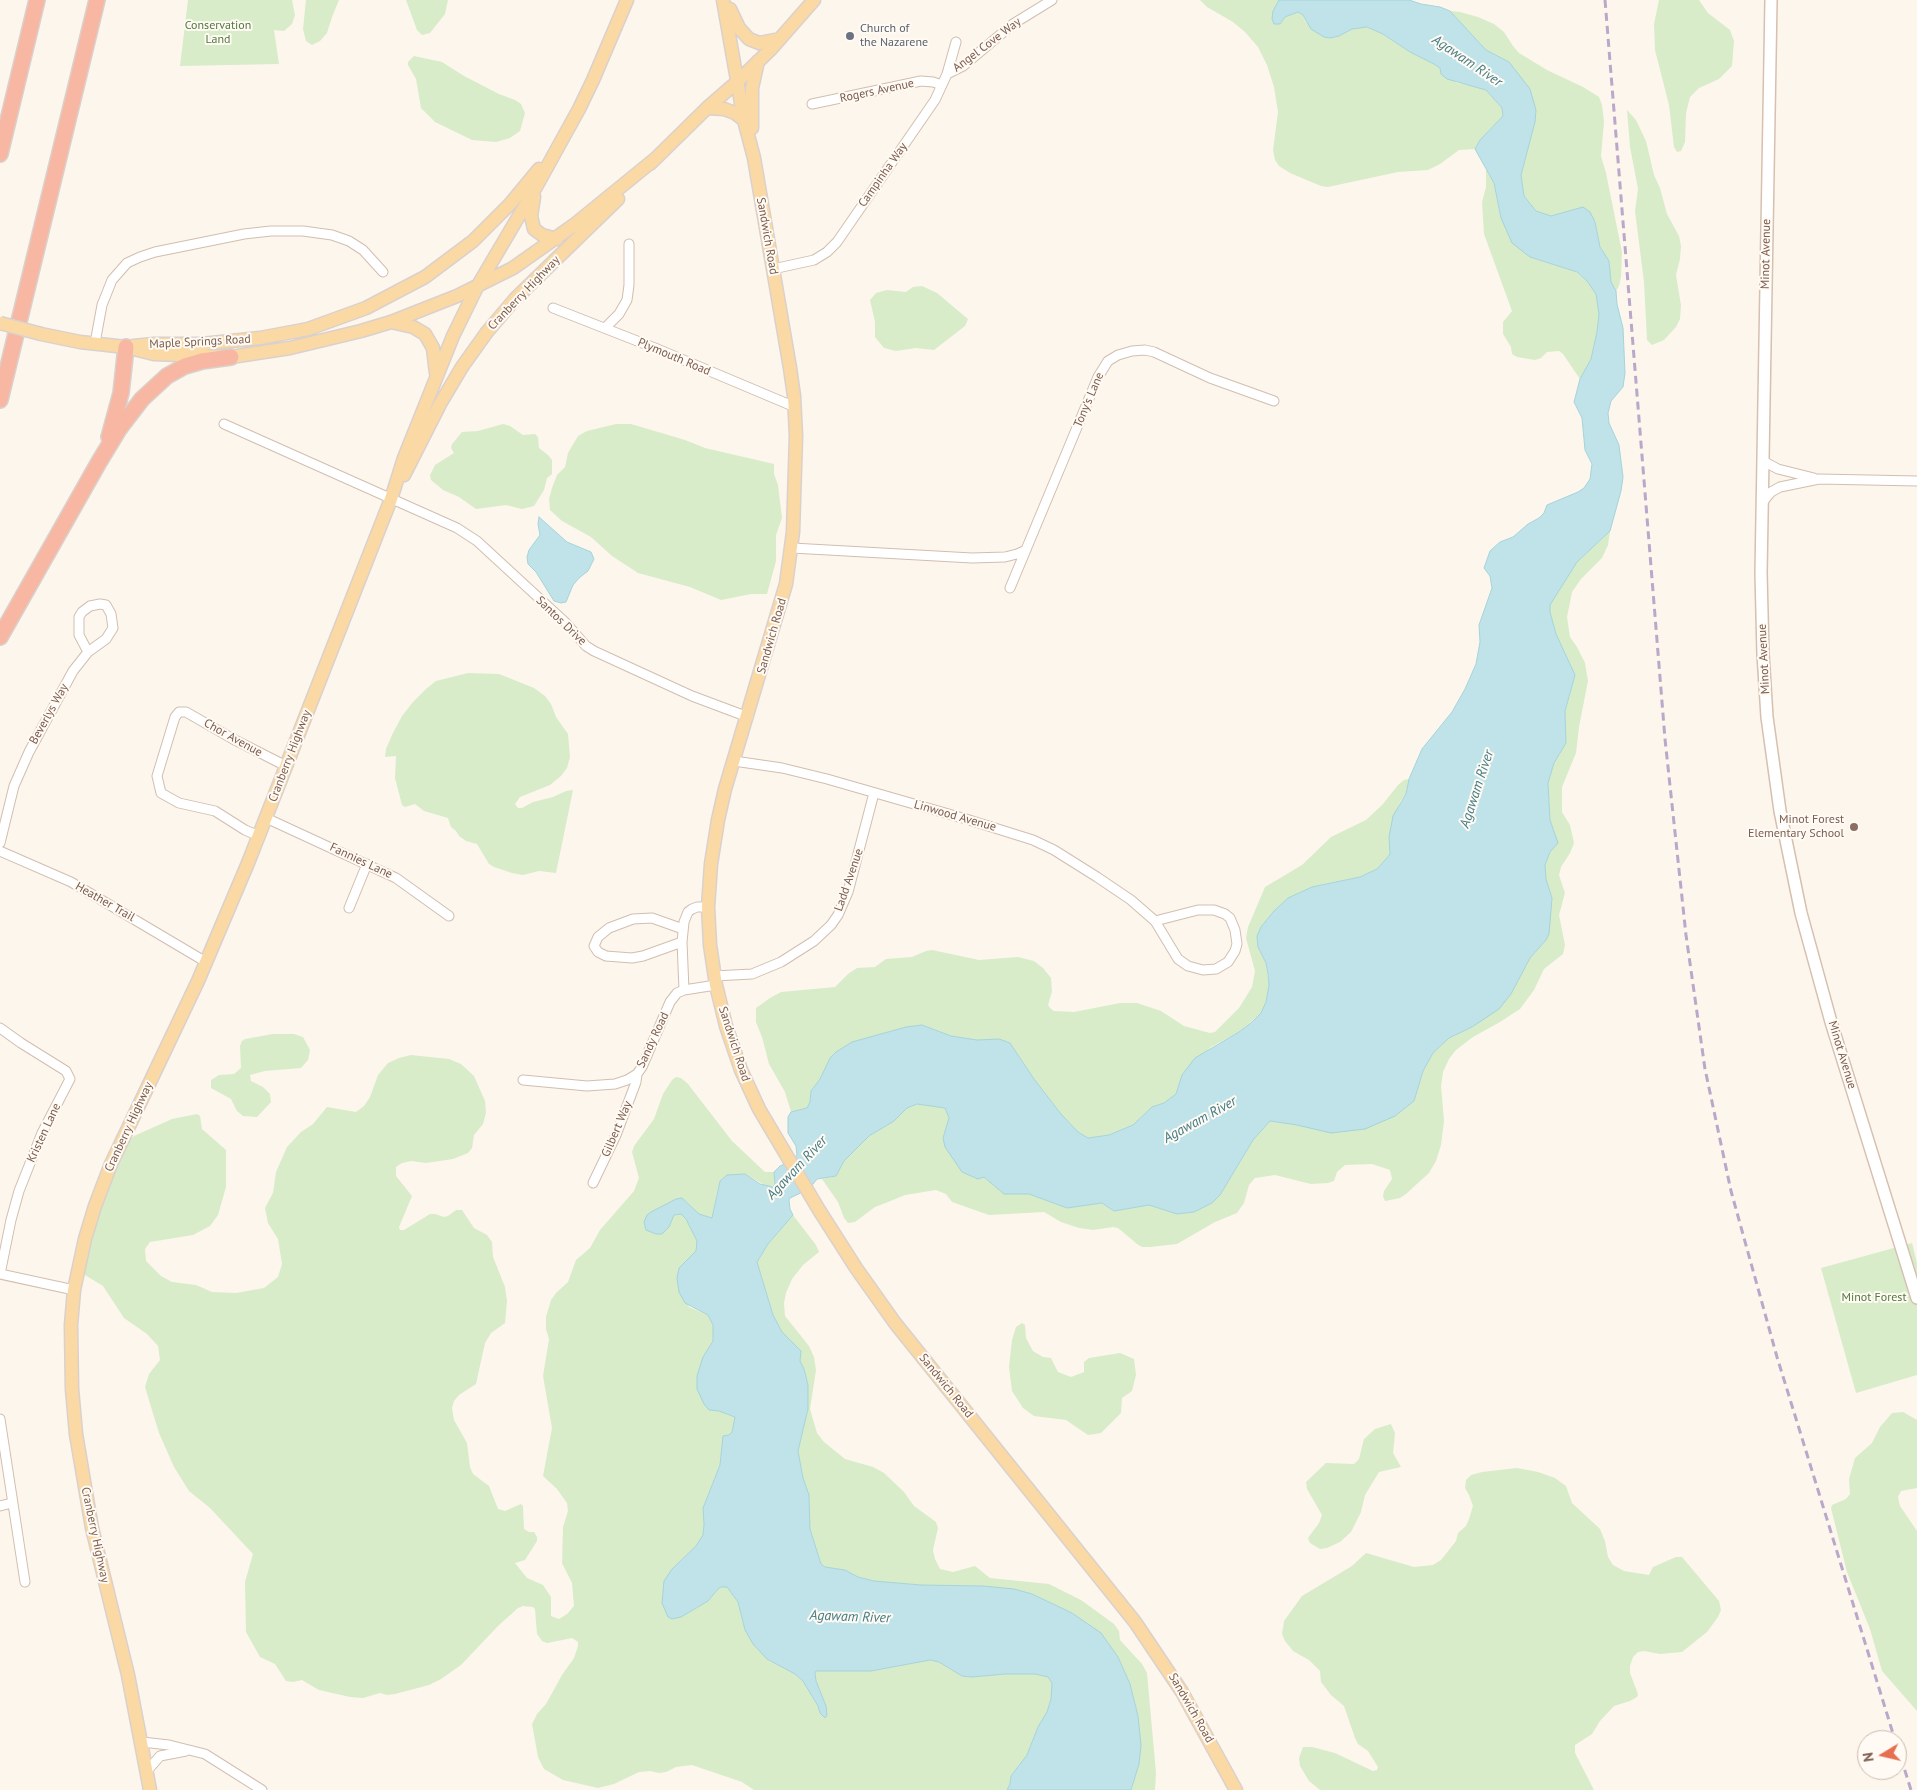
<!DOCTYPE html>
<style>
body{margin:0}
#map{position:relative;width:1917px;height:1790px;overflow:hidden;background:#fdf6ec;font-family:"PT Sans",sans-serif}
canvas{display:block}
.north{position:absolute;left:1857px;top:1730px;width:50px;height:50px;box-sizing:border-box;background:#fffaf3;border:1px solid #cabbb1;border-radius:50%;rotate:261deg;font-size:14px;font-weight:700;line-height:20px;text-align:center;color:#7a5c4d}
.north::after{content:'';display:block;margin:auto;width:18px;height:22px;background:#e76f51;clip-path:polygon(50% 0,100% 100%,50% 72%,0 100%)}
</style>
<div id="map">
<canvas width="1917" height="1790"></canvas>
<div class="north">N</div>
</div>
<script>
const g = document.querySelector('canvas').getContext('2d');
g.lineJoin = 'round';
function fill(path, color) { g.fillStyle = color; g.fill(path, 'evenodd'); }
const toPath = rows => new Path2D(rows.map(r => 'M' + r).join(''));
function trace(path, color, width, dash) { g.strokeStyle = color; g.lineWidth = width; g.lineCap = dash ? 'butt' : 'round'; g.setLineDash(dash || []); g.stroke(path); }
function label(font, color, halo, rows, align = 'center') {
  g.font = font + ' "PT Sans",sans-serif'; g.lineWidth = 4; g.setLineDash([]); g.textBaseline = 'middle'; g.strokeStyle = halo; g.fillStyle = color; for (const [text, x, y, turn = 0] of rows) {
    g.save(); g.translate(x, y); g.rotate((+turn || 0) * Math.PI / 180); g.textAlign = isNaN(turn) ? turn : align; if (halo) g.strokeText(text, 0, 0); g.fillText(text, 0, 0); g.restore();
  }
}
const green = toPath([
 [188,0,292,0,295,15,292,24,284,31,274,30,279,64,180,66],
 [306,0,339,0,332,17,327,33,320,41,312,45,306,41,303,29],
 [406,0,448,0,445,14,430,33,422,35,417,30],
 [1200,0,1279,0,1273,11,1280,24,1285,17,1298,12,1303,15,1306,22,1339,36,1352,29,1367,27,1383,34,1410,52,1434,64,1440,68,1441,74,1457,83,1475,86,1486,90,1502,108,1503,116,1480,140,1475,149,1459,150,1440,164,1428,170,1398,172,1328,187,1321,186,1290,173,1279,166,1275,160,1273,150,1278,112,1274,87,1267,65,1258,47,1245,32,1233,22,1207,7],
 [1659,0,1699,0,1708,13,1730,30,1734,41,1732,66,1719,79,1699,88,1690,97,1686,113,1685,142,1681,151,1677,152,1674,147,1669,105,1655,50,1654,24],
 [1450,11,1460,12,1478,17,1494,24,1504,32,1513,46,1519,53,1547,70,1583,87,1599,97,1602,105,1604,122,1601,156,1606,173,1622,252,1621,277,1619,286,1616,291,1611,282,1609,261,1600,247,1595,222,1583,208,1551,216,1536,211,1524,196,1521,175,1535,122,1509,62,1486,50],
 [414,56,442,62,464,76,499,94,515,100,521,104,525,113,520,131,510,138,496,142,472,140,435,122,421,108,416,79,408,65,408,62],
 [1627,110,1636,120,1646,141,1654,175,1660,188,1667,214,1679,236,1681,246,1680,259,1676,275,1681,305,1680,319,1676,327,1664,340,1652,345,1647,340,1644,282,1635,211,1638,189,1630,147],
 [1486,169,1494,183,1501,218,1530,257,1576,272,1587,281,1596,294,1599,314,1597,332,1591,359,1580,379,1563,354,1559,351,1547,352,1541,358,1535,360,1517,357,1512,354,1511,347,1503,334,1503,322,1512,311,1484,234,1482,202,1486,187],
 [922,286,937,293,968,319,965,326,934,350,916,348,896,351,884,348,875,337,875,322,870,300,876,293,887,290,906,292,913,287],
 [503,424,510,426,523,435,535,434,538,437,539,448,548,455,552,460,552,474,547,478,544,490,534,506,522,509,506,505,476,509,459,497,443,490,431,480,430,475,435,465,454,453,451,448,452,444,462,432,478,431],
 [616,424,631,424,685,440,705,448,774,464,774,474,778,485,782,518,776,535,776,561,767,594,751,594,721,600,690,587,638,573,612,556,591,537,562,521,550,510,549,499,552,488,557,475,565,467,568,453,578,436,587,431],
 [1610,531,1608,545,1602,558,1581,579,1572,592,1567,617,1570,637,1577,647,1585,663,1588,681,1579,727,1576,753,1562,787,1562,812,1570,825,1574,843,1570,853,1561,867,1559,875,1565,893,1559,915,1565,945,1563,954,1544,969,1534,990,1520,1009,1500,1022,1473,1037,1456,1050,1449,1059,1443,1072,1441,1086,1444,1121,1441,1145,1436,1161,1429,1173,1406,1194,1400,1198,1385,1201,1383,1196,1384,1191,1392,1179,1390,1170,1372,1164,1345,1165,1337,1172,1334,1181,1328,1183,1311,1184,1275,1175,1255,1178,1249,1185,1244,1203,1237,1213,1215,1222,1177,1244,1150,1247,1142,1247,1137,1244,1118,1228,1113,1227,1093,1230,1079,1228,1061,1222,1044,1212,989,1215,952,1202,946,1194,936,1190,905,1195,888,1202,875,1207,855,1222,848,1223,844,1218,838,1202,822,1179,836,1176,844,1161,869,1136,894,1121,907,1108,917,1104,945,1108,949,1118,943,1138,984,1177,1004,1194,1029,1194,1067,1208,1102,1203,1114,1211,1149,1205,1177,1214,1194,1212,1212,1203,1220,1195,1253,1140,1270,1121,1297,1125,1395,1116,1414,1101,1423,1071,1433,1053,1449,1038,1472,1027,1511,994,1530,958,1546,940,1552,898,1546,879,1545,865,1550,852,1557,843,1550,820,1548,783,1554,763,1566,743,1565,711,1575,675,1556,634,1550,612,1550,604,1577,562],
 [468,673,499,674,534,688,545,696,551,704,556,717,568,734,570,757,567,768,561,776,550,785,520,797,515,804,518,808,522,808,533,802,553,797,566,791,573,790,556,873,539,871,523,875,512,873,494,867,489,864,477,844,466,841,459,836,456,831,451,827,448,818,424,811,415,804,405,807,402,805,395,778,396,756,385,757,386,749,392,735,402,716,413,702,426,689,436,681],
 [1409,779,1406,794,1400,802,1389,837,1390,854,1386,859,1377,869,1360,877,1312,887,1288,898,1274,911,1261,927,1258,947,1266,963,1269,985,1266,1002,1261,1013,1239,1032,1211,1047,1182,1075,1176,1094,1164,1103,1152,1107,1133,1125,1109,1135,1088,1138,1078,1132,1061,1114,1034,1079,1010,1043,999,1039,977,1040,951,1036,922,1025,890,1031,830,1058,820,1079,811,1091,810,1102,807,1108,791,1112,785,1092,769,1064,762,1037,756,1022,756,1008,770,998,781,992,835,987,848,974,857,968,875,967,886,959,912,957,926,951,932,950,979,960,1018,957,1034,961,1043,968,1051,978,1052,992,1048,1005,1051,1009,1054,1011,1074,1012,1120,1003,1137,1003,1161,1011,1184,1026,1210,1033,1215,1032,1239,1008,1252,987,1255,971,1246,938,1248,927,1265,887,1302,865,1331,837,1366,820,1383,804,1398,785,1404,780],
 [273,1034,294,1034,303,1037,310,1050,308,1060,301,1068,265,1071,250,1075,251,1081,263,1087,270,1094,271,1102,257,1117,243,1116,237,1111,231,1099,211,1088,211,1080,219,1075,234,1074,241,1068,240,1046,242,1041,245,1039],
 [411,1055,449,1059,461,1064,474,1076,485,1101,486,1113,483,1124,474,1135,472,1148,468,1153,453,1159,426,1163,411,1161,402,1163,396,1167,396,1176,412,1196,399,1227,400,1230,404,1230,430,1214,435,1214,444,1217,448,1216,456,1210,462,1210,474,1228,487,1235,492,1242,493,1257,505,1287,507,1301,505,1323,491,1333,485,1343,476,1384,459,1395,454,1401,452,1408,454,1420,467,1443,470,1467,473,1474,489,1486,498,1509,505,1511,521,1504,523,1506,524,1529,529,1532,534,1532,537,1537,537,1541,525,1560,515,1563,527,1578,543,1585,551,1597,551,1616,559,1619,567,1614,574,1606,572,1583,562,1563,563,1527,568,1511,567,1503,557,1489,543,1476,552,1428,543,1376,549,1339,546,1329,546,1317,551,1300,556,1293,568,1282,576,1260,590,1248,600,1230,634,1191,639,1178,632,1152,634,1146,654,1119,663,1094,672,1080,676,1077,681,1078,688,1084,732,1141,765,1172,774,1172,775,1183,770,1188,745,1174,724,1177,720,1181,717,1192,712,1218,699,1214,682,1198,669,1227,674,1215,681,1214,686,1219,697,1241,696,1251,679,1268,689,1307,708,1315,713,1325,713,1341,703,1357,708,1407,709,1410,719,1411,735,1417,732,1432,729,1435,723,1436,720,1465,707,1497,703,1515,704,1525,703,1535,696,1546,672,1569,662,1595,681,1617,708,1601,718,1589,721,1587,727,1587,738,1602,745,1630,767,1659,795,1674,803,1681,818,1706,820,1713,826,1706,816,1681,815,1672,816,1671,871,1671,930,1660,939,1662,962,1676,972,1677,1005,1674,1035,1674,1048,1677,1052,1683,1051,1699,1047,1713,1038,1727,1027,1755,1011,1776,1010,1784,1007,1790,754,1790,742,1782,692,1765,676,1767,666,1772,659,1773,650,1771,639,1772,614,1784,598,1788,563,1780,544,1769,538,1757,532,1724,537,1714,546,1704,562,1675,574,1658,578,1646,578,1642,572,1638,547,1643,542,1641,537,1634,535,1609,533,1607,523,1606,518,1608,498,1626,461,1665,441,1679,429,1685,395,1694,387,1695,380,1693,363,1698,350,1697,319,1690,302,1680,293,1682,286,1681,275,1664,260,1657,246,1632,245,1582,253,1554,210,1508,189,1491,174,1467,159,1433,145,1387,149,1374,160,1360,158,1346,147,1334,124,1318,103,1286,85,1275,80,1263,97,1205,123,1145,134,1136,172,1119,197,1114,200,1116,202,1129,226,1150,226,1187,218,1215,210,1226,193,1235,150,1242,145,1249,146,1261,161,1276,172,1282,196,1285,212,1292,236,1293,264,1288,278,1277,282,1264,278,1239,268,1223,265,1208,273,1193,276,1172,287,1147,301,1132,313,1124,327,1107,356,1112,364,1106,370,1097,378,1075,388,1063,399,1058],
 [793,1215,816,1245,819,1252,803,1265,792,1279,786,1293,784,1303,785,1316,809,1346,814,1357,816,1370,810,1409,817,1433,824,1442,845,1459,873,1467,884,1473,904,1492,914,1506,936,1522,938,1528,933,1550,935,1559,940,1569,953,1572,975,1566,990,1578,1049,1584,1081,1600,1114,1624,1119,1631,1120,1640,1142,1664,1147,1673,1156,1773,1155,1790,1131,1790,1133,1786,1138,1716,1130,1684,1118,1657,1072,1613,1032,1594,983,1586,921,1585,874,1581,858,1577,845,1570,825,1567,821,1564,810,1529,809,1495,803,1478,798,1451,808,1409,808,1385,804,1369,800,1361,801,1351,782,1332,773,1315,757,1262,768,1244],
 [1912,1243,1917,1263,1917,1375,1856,1393,1821,1268],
 [1022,1323,1025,1325,1026,1338,1033,1351,1043,1357,1051,1358,1058,1372,1071,1377,1084,1372,1084,1362,1089,1358,1120,1353,1134,1359,1136,1375,1132,1391,1122,1398,1121,1413,1101,1433,1088,1435,1066,1420,1034,1416,1023,1408,1012,1391,1009,1367,1012,1340,1016,1327],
 [1903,1412,1917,1420,1917,1488,1901,1491,1898,1497,1900,1506,1917,1531,1917,1711,1882,1671,1870,1629,1847,1572,1831,1508,1832,1505,1846,1499,1850,1494,1849,1479,1855,1458,1872,1443,1880,1427,1892,1413],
 [1391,1424,1395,1433,1393,1453,1401,1467,1379,1472,1365,1495,1361,1512,1351,1532,1340,1542,1327,1548,1320,1549,1310,1543,1308,1538,1319,1523,1322,1515,1307,1489,1306,1482,1326,1463,1354,1464,1359,1459,1364,1439,1375,1429],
 [1517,1468,1538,1472,1555,1478,1566,1486,1572,1503,1600,1529,1605,1541,1608,1557,1613,1565,1624,1571,1649,1575,1653,1567,1676,1557,1682,1557,1719,1601,1721,1610,1718,1617,1707,1632,1682,1652,1660,1654,1644,1651,1638,1652,1633,1657,1630,1666,1630,1673,1638,1694,1637,1697,1630,1701,1614,1706,1600,1721,1592,1734,1575,1745,1575,1753,1594,1790,1320,1790,1309,1781,1300,1766,1299,1758,1303,1747,1312,1747,1335,1753,1373,1771,1377,1770,1378,1767,1368,1751,1358,1744,1355,1738,1344,1706,1331,1695,1321,1682,1320,1671,1309,1660,1293,1651,1285,1641,1282,1634,1284,1621,1302,1596,1352,1566,1366,1553,1414,1567,1433,1565,1441,1560,1456,1541,1458,1533,1466,1526,1469,1519,1473,1506,1469,1495,1465,1488,1466,1480,1471,1475,1482,1472]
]);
const water = toPath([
 [1279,0,1409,0,1421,4,1440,7,1450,11,1486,50,1509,62,1530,89,1536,110,1535,122,1521,175,1524,196,1536,211,1551,216,1583,207,1590,212,1595,222,1600,247,1609,261,1611,282,1616,291,1617,304,1623,328,1625,373,1623,387,1611,401,1608,413,1609,423,1619,445,1623,477,1621,491,1610,531,1577,562,1550,605,1550,612,1556,634,1575,675,1565,711,1566,743,1554,763,1548,783,1550,820,1558,843,1550,852,1545,865,1546,879,1552,898,1549,934,1546,940,1530,958,1511,994,1499,1009,1472,1027,1449,1038,1433,1053,1423,1071,1414,1101,1395,1116,1365,1129,1331,1133,1297,1125,1270,1121,1253,1140,1220,1195,1212,1203,1194,1212,1177,1214,1149,1205,1114,1211,1102,1203,1067,1208,1029,1194,1004,1194,984,1177,978,1179,962,1172,945,1147,943,1138,949,1118,945,1108,917,1104,907,1108,894,1121,869,1136,844,1161,836,1176,817,1179,809,1189,790,1198,789,1200,790,1209,793,1215,768,1244,757,1262,773,1315,782,1332,801,1351,800,1361,804,1369,808,1385,808,1409,798,1451,803,1478,809,1495,810,1529,821,1564,825,1567,845,1570,858,1577,874,1581,921,1585,983,1586,1014,1589,1032,1594,1072,1613,1101,1633,1118,1657,1130,1684,1138,1716,1141,1745,1139,1764,1131,1790,1007,1790,1010,1784,1011,1776,1027,1755,1038,1727,1047,1712,1051,1699,1052,1683,1048,1677,1035,1674,1005,1674,972,1677,962,1676,939,1662,930,1660,871,1671,816,1671,815,1673,816,1681,826,1706,827,1715,825,1718,820,1713,818,1706,803,1681,795,1674,767,1659,753,1644,745,1630,738,1602,727,1587,721,1587,718,1589,708,1601,681,1617,672,1619,668,1617,662,1603,664,1581,672,1569,696,1546,703,1535,704,1525,703,1508,720,1465,723,1436,729,1435,732,1432,735,1417,719,1411,709,1410,704,1404,697,1389,697,1376,703,1357,713,1341,713,1325,708,1315,685,1303,679,1292,677,1278,679,1268,696,1251,697,1241,686,1219,681,1214,674,1215,669,1227,662,1234,656,1234,646,1230,644,1222,647,1215,651,1212,676,1199,682,1198,699,1214,712,1218,720,1181,727,1175,745,1174,760,1184,773,1187,775,1183,774,1172,780,1166,792,1161,797,1155,796,1146,788,1133,788,1117,791,1112,807,1108,810,1102,811,1091,820,1079,830,1058,836,1052,852,1042,906,1027,922,1025,951,1036,977,1040,999,1039,1010,1043,1034,1079,1061,1114,1078,1132,1088,1138,1109,1135,1133,1125,1152,1107,1164,1103,1176,1094,1182,1075,1195,1058,1239,1032,1252,1022,1261,1013,1266,1002,1269,985,1268,974,1266,963,1258,947,1257,936,1261,927,1274,911,1288,898,1312,887,1360,877,1377,869,1386,859,1390,854,1389,837,1393,816,1406,794,1409,779,1422,749,1452,712,1465,689,1476,664,1480,642,1479,625,1492,588,1490,576,1484,568,1490,551,1500,542,1513,537,1528,524,1539,518,1544,513,1547,505,1578,492,1584,488,1590,479,1592,464,1585,450,1582,418,1574,402,1580,379,1591,359,1597,332,1599,314,1596,294,1587,281,1577,272,1530,257,1512,243,1501,218,1494,183,1475,149,1480,140,1503,116,1502,108,1486,90,1447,79,1441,74,1440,68,1434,64,1410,52,1383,34,1367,27,1352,29,1339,36,1330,38,1324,37,1311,29,1303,15,1298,12,1285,17,1280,24,1274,24,1272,19,1273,11,1279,0],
 [539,517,567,542,591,552,594,559,588,571,579,578,573,585,566,602,561,603,554,601,536,572,528,564,527,557,529,550,540,535,538,524,539,517]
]);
const street = toPath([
 [947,74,963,66,1013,24,1052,0],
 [812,104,921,81,933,82,942,85],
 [773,269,814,260,827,252,837,242,935,100,947,74,956,42],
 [553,308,655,348,795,407],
 [605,328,619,314,627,300,629,285,629,244],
 [95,343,102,305,112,280,127,263,140,257,155,252,244,234,271,231,303,231,332,235,349,241,363,250,383,272],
 [224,424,457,528,477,541,566,623,586,646,594,651,692,696,748,717],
 [1763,461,1778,469,1814,478],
 [1762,503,1771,492,1780,487,1819,479,1917,481],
 [792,548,972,558,1005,557,1017,554,1026,550],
 [1010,588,1098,377,1108,361,1118,355,1132,351,1145,350,1154,352,1210,378,1274,401],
 [734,761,782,768,827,779,966,819,1033,840,1054,850,1097,877,1131,900,1155,921,1198,910,1214,910,1225,914,1230,918,1235,930,1237,944,1235,951,1228,962,1216,969,1203,970,1188,966,1178,959,1155,921],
 [266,818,396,878,449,916],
 [259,836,245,830,215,811,179,803,161,793,157,776,175,717,179,712,186,712,233,739,286,766],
 [0,843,14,786,29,752,73,671,88,652,106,639,113,628,111,614,106,605,100,604,90,606,82,612,79,617,79,635,88,652],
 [0,851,71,882,206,962],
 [349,908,367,864],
 [682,942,643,956,632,958,606,956,598,952,594,946,598,937,609,928,633,919,652,918,683,929],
 [714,976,752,974,781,962,814,941,831,925,838,915,848,892,874,793],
 [684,990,682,942,684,922,688,912,692,909,697,907,708,907],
 [0,1028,21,1043,66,1071,70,1079,42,1133,19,1191,11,1220,0,1274,74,1290],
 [523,1080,587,1086,615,1084,627,1080,637,1074,642,1067,670,1002,677,993,684,990,716,985],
 [593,1183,616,1135,636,1082,637,1074],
 [0,1419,25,1582],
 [0,1506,12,1503],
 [142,1742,169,1745,205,1754,262,1790],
 [147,1771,160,1756,186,1751]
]);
const secondary = toPath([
 [1771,0,1761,573,1763,654,1767,717,1780,811,1801,913,1831,1022,1917,1298]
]);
const primary = toPath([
 [723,0,744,120,754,158,790,368,794,396,796,436,793,532,786,584,725,789,718,820,711,864,708,907,710,945,716,985,726,1026,741,1070,759,1109,819,1210,856,1268,895,1323,1135,1622,1182,1692,1236,1790],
 [730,9,739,28,749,39,759,43,780,39],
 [707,108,724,109,735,113,744,120],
 [752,128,752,88,758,61],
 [650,164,707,108,737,82,771,49,814,0],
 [534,197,531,216,534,229,542,235,557,239],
 [391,322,413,327,425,334,433,348,436,373],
 [41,334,80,342,126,347,154,354,231,357,290,348,361,331,391,322,457,296,513,268,574,225,655,159],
 [133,346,154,344,202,344,260,338,308,329,366,308,425,277,473,241,510,204,539,169],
 [404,475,440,404,462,367,487,332,515,299,618,199],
 [150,1790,128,1675,92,1528,76,1434,72,1389,71,1325,74,1290,85,1239,95,1206,111,1164,198,981,248,863,391,499,404,458,453,336,477,287,536,187,579,109,593,80,627,0]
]);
const highway = toPath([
 [0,154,37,0],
 [0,400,97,0],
 [109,437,121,393,126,347],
 [0,637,99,462,119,429,142,399,167,376,185,366,202,361,231,357]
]);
const rail = toPath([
 [1605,0,1665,739,1686,935,1705,1069,1731,1191,1777,1357,1895,1740],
 [1897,1745,1911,1790]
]);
const primaryBridge = toPath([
 [0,323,41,334]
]);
const markers = [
 [850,36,5,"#6b7280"],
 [1854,827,5,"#8d6e63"]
];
const parkNames = [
 ["Conservation",218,26],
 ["Land",218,40],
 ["Minot Forest",1874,1298]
];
const worshipNames = [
 ["Church of",860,29],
 ["the Nazarene",860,43]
];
const streetNames = [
 ["Angel Cove Way",987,45,-37],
 ["Rogers Avenue",877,91,-12],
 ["Campinha Way",883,175,-55],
 ["Sandwich Road",767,236,80],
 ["Minot Avenue",1766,254,-89],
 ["Cranberry Highway",524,293,-46],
 ["Maple Springs Road",200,342,-3],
 ["Plymouth Road",674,357,23],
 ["Tony's Lane",1089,400,-67],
 ["Santos Drive",561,621,44],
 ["Sandwich Road",772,636,-74],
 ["Minot Avenue",1764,659,-93],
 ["Beverlys Way",49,714,-61],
 ["Chor Avenue",233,738,29],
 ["Cranberry Highway",290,756,-69],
 ["Linwood Avenue",955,816,16],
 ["Fannies Lane",361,861,25],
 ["Ladd Avenue",849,880,-71],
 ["Heather Trail",105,902,30],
 ["Sandy Road",653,1040,-65],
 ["Sandwich Road",734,1044,72],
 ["Minot Avenue",1842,1055,73],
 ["Cranberry Highway",129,1127,-65],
 ["Gilbert Way",617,1129,-67],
 ["Kristen Lane",44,1133,-65],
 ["Sandwich Road",946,1386,51],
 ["Cranberry Highway",95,1535,78],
 ["Sandwich Road",1191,1708,60]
];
const educationNames = [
 ["Minot Forest",1844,820],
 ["Elementary School",1844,834]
];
const waterNames = [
 ["Agawam River",1467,61,34],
 ["Agawam River",1477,789,-72],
 ["Agawam River",1200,1120,-29],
 ["Agawam River",797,1168,-47],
 ["Agawam River",850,1617,2]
];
fill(green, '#d8ecc9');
fill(water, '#bfe3e8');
trace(water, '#a5d3da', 1);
trace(street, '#d1beb0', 11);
trace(secondary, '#d6c0b0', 14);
trace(primary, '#dad1cd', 15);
trace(highway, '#dad1cd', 18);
trace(street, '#fff', 9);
trace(secondary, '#fff', 11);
trace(primary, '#fbd9a5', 12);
trace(highway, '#f7b7a3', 15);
trace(rail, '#b9a8c9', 3, [8, 5]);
trace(primaryBridge, '#dad1cd', 15, []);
trace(primaryBridge, '#fbd9a5', 12);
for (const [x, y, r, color] of markers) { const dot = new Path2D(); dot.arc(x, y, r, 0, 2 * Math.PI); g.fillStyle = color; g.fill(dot); trace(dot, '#fffaf3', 2); }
label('12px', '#537a41', '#fffaf3', parkNames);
label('12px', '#5b616d', '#fffaf3', worshipNames, 'left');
label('12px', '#7a5c4d', '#fffaf3', streetNames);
label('12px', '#785e54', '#fffaf3', educationNames, 'right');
label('italic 14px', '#437c86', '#fffaf3', waterNames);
</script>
